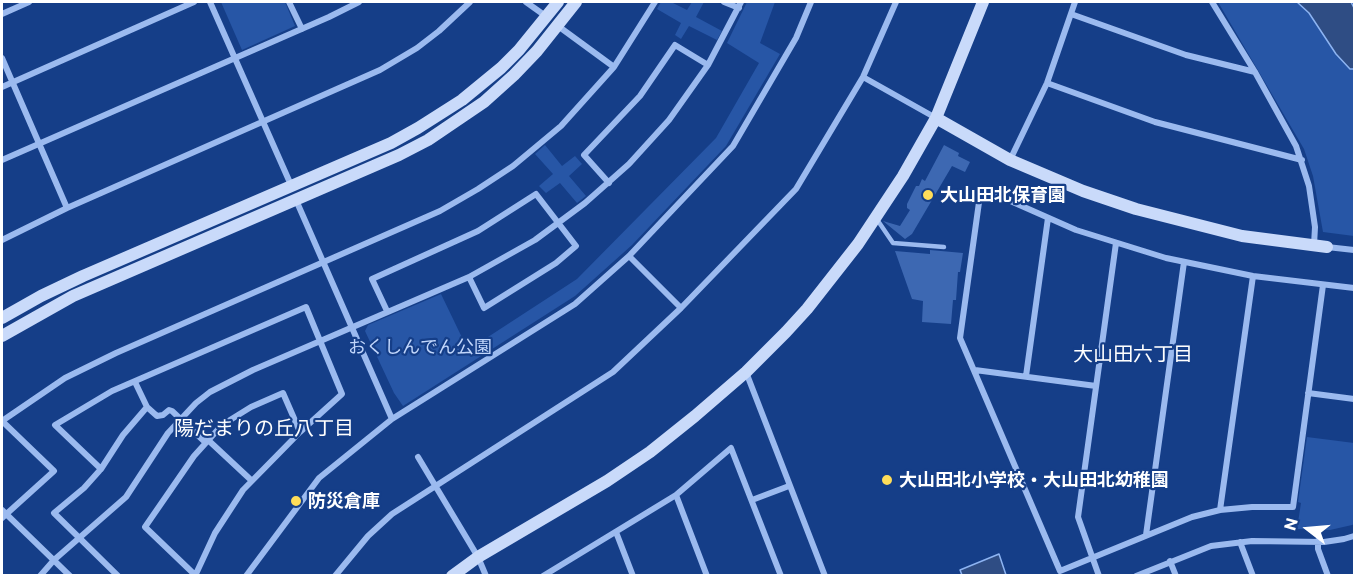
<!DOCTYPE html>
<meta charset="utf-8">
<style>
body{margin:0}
#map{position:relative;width:1356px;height:577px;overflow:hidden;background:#153e88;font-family:Commissioner,sans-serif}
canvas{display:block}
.frame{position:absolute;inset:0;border:3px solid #fff;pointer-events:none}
.north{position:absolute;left:1278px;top:499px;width:60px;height:60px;-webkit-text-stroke:4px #153e88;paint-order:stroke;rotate:286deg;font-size:16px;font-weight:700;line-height:24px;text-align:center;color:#fff}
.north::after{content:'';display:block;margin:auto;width:21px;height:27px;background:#fff;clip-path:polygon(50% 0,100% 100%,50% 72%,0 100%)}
</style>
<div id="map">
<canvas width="1356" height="577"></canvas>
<div class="frame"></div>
<div class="north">N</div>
</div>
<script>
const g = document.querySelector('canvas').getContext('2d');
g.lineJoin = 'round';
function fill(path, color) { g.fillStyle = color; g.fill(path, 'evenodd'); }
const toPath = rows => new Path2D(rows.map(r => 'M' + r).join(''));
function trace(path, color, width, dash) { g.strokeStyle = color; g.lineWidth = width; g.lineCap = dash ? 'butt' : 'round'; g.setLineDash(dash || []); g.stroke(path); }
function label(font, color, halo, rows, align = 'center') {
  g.font = font + ' Commissioner,"Noto Sans JP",sans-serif'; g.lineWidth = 4.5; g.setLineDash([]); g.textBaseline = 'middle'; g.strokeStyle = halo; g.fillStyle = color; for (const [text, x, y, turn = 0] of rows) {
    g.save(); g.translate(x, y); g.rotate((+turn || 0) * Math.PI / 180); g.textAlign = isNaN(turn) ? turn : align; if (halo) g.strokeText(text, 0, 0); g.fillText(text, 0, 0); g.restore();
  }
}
const green = toPath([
 [221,2,285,2,295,26,242,50],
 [661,2,671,2,687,10,692,2,704,2,696,17,722,31,717,40,689,26,681,39,675,35,681,23,657,9],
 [747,2,775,2,760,43,780,54,726,146,632,245,575,296,403,406,394,393,365,331,368,325,441,294,468,350,577,279,716,138,759,63,727,43],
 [1218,2,1354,2,1354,236,1323,232,1313,176,1304,149],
 [545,145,562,166,575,156,582,164,569,176,586,196,577,203,560,183,546,193,539,186,553,174,535,154],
 [1307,437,1354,443,1354,524,1352,525,1330,530,1297,529,1301,503,1298,502]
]);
const water = toPath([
 [1297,2,1351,2,1354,8,1354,69,1350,69,1336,54,1309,13,1297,2],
 [999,554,1006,575,962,575,960,570,999,554]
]);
const building = toPath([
 [944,145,959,153,958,156,970,162,965,172,952,166,912,234,905,239,883,221,900,226,910,210,907,208,907,204,916,186,919,186,922,179,925,181],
 [930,250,963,253,960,272,958,272,956,300,953,300,951,324,922,322,923,301,912,299,895,251,930,254]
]);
const lane = toPath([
 [876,218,893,243,944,247]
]);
const street = toPath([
 [210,2,291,185],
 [289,2,302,29],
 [526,2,547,17],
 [724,2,739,8],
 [1212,2,1255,72,1296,146,1309,186,1315,227,1314,245],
 [2,14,29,2],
 [1071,14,1186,55,1255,72],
 [558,26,614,67],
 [2,58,67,208],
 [863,77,936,118],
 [1047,83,1155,122,1302,160],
 [2,87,194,2],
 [2,160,329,17,359,2],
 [1010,160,1047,83,1075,2],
 [609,183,584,155,640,96,675,45,708,65],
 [296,200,392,419],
 [2,240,67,208,380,70,417,48,439,31,470,2],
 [1327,247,1354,250],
 [629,256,681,308],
 [1323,285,1293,507,1252,507,1220,510,1192,517,1060,571,960,338,981,188,1076,230,1166,258,1253,276,1354,288],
 [387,311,372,279,478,231,536,194,576,246,556,263,484,308,469,277],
 [975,370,1096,386],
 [746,372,825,576],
 [1026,376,1048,218],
 [1308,393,1354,399],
 [147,407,157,416,163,415,169,410,172,411,205,442],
 [207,439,251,480],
 [418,457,478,557,486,576],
 [101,469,123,435,147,407,135,382],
 [676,495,707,576],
 [752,500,789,486],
 [2,510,70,576],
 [1220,510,1253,276],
 [2,518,54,471,2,421,65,378,116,353,440,211,478,189,513,166,561,126,614,67,655,2],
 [616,532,633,576],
 [1146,535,1184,262],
 [1318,541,1318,549,1328,576],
 [1240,542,1253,576],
 [1170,561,1176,576],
 [195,575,145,527,194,456,222,425,251,407,283,393,300,432],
 [40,576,54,560,126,497,168,433,196,403,210,392,253,370,469,277,535,240,585,203,629,164,669,120,708,65,741,2],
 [118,576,54,513,84,488,101,469,55,425,112,391,306,307,342,394,300,432,243,490,215,533,195,576],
 [246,576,319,478,392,419,575,304,629,256,733,146,796,38,811,2],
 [335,576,368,536,392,514,613,372,681,308,796,189,863,77,896,2],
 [543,576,676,495,731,448,781,576],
 [1099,576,1078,517,1116,243],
 [1136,576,1211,546,1252,541,1324,542,1344,539,1354,536]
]);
const secondary = toPath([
 [936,118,1010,160,1083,191,1136,209,1242,236,1327,247],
 [2,318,41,296,83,276,391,143,418,128,462,100,501,68,519,50,558,2],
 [2,336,73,296,399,155,428,140,484,102,514,75,537,51,576,2],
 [452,576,478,557,607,481,650,452,695,416,746,372,786,332,807,309,858,244,903,176,936,118,983,2]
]);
const markers = [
 [928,195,6,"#ffdd59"],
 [887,480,6,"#ffdd59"],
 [296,501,6,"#ffdd59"]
];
const poiNames = [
 ["大山田北保育園",940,195],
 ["大山田北小学校・大山田北幼稚園",899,480],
 ["防災倉庫",308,501]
];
const parkNames = [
 ["おくしんでん公園",420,347]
];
const neighbourhoodNames = [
 ["大山田六丁目",1133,354],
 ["陽だまりの丘八丁目",264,428]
];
fill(green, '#2756a6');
fill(water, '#2f4d84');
trace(water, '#8db4f2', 1.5);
fill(building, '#3d68b2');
trace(lane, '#9bbaef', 4.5);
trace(street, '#9bbaef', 6);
trace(secondary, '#c9dafa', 12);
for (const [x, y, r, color] of markers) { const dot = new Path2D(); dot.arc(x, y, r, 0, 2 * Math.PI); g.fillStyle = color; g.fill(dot); trace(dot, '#153e88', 2); }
label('bold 18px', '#fff', '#153e88', poiNames, 'left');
label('18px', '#c1d6fb', '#153e88', parkNames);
label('20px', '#fff', '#153e88', neighbourhoodNames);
</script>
